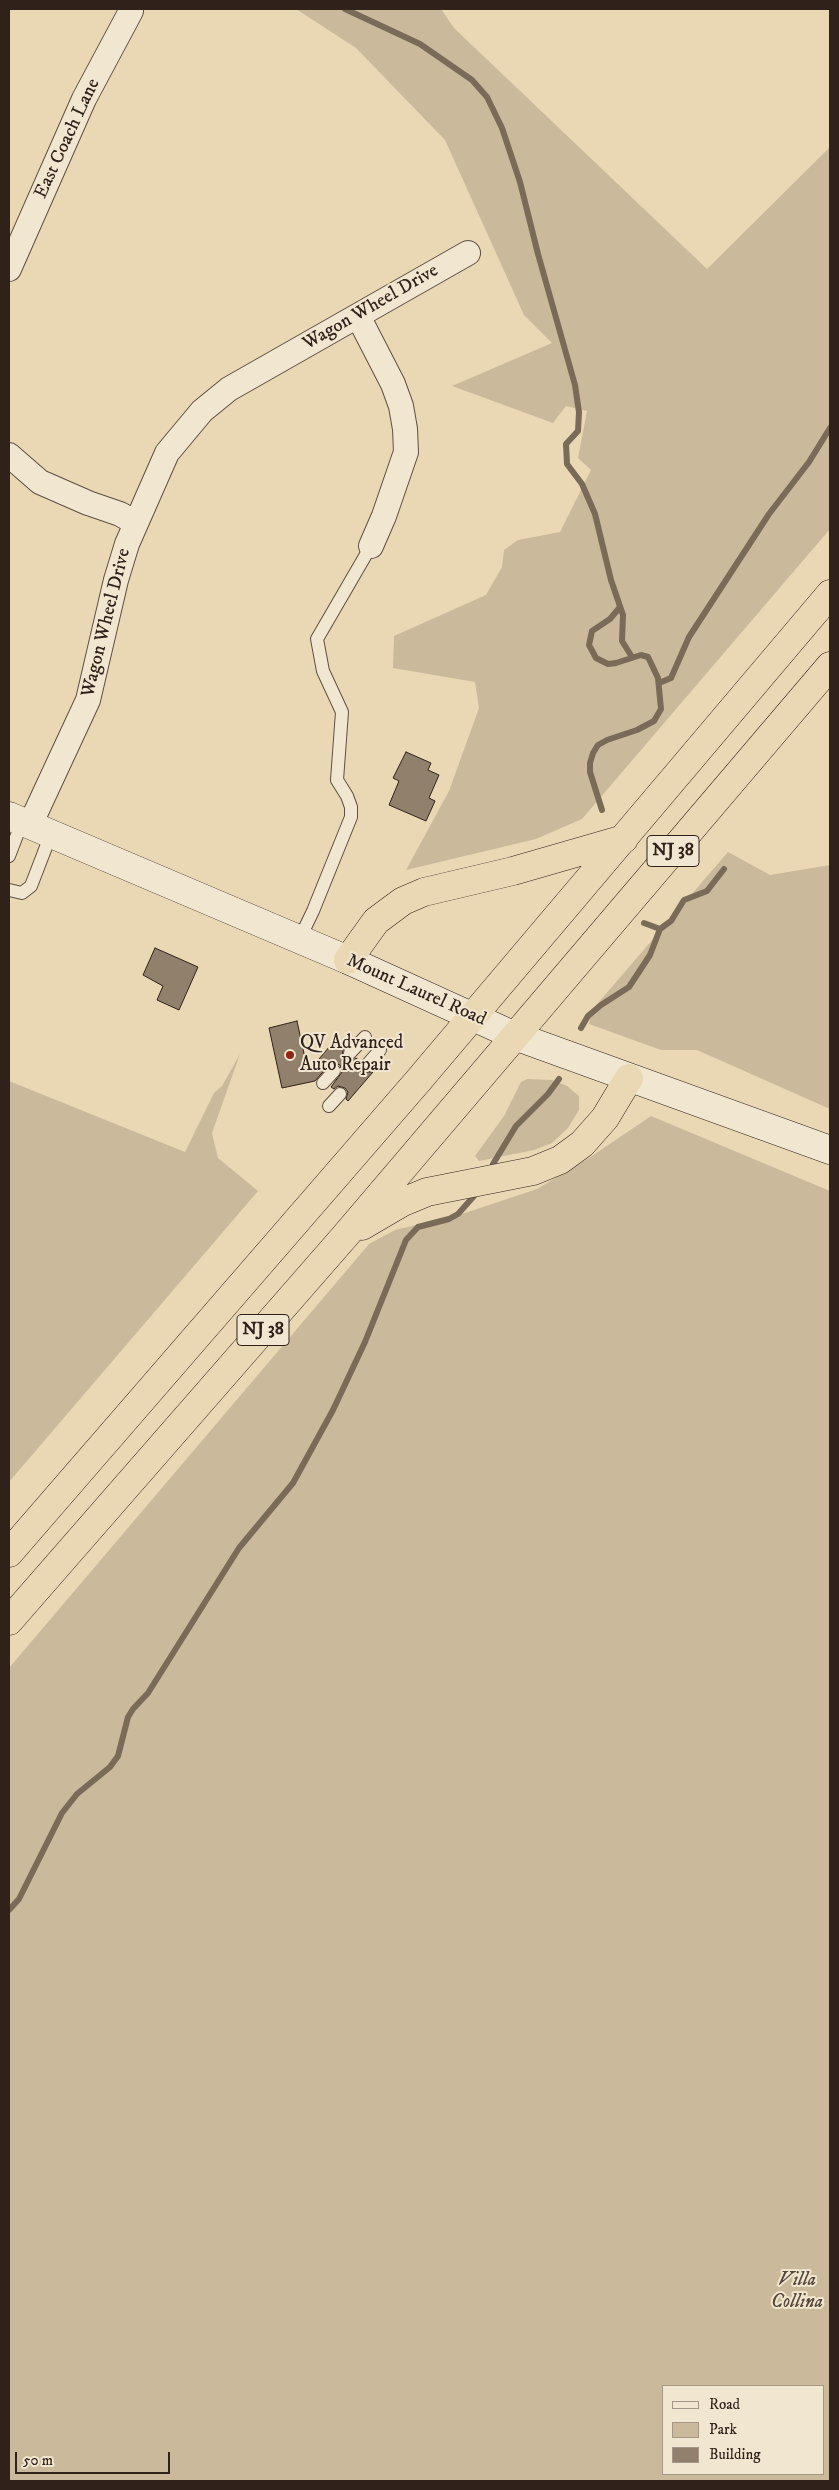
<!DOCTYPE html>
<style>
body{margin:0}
#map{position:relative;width:839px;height:2490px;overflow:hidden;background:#ead8b5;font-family:"IM FELL DW Pica",serif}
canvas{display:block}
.frame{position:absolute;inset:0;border:10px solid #30211b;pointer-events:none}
.legend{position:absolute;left:662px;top:2385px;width:162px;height:90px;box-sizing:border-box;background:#f1e6cf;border:1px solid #a49787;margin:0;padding:6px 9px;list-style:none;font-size:15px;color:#30211b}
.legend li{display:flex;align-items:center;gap:10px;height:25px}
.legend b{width:25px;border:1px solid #a49787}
.scale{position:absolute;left:15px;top:2452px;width:155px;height:22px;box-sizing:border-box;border:2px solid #30211b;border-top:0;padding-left:6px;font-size:15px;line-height:18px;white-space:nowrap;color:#30211b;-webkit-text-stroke:4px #f1e6cf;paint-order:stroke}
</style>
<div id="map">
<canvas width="839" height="2490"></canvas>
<div class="frame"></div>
<ul class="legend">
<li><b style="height:6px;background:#f1e6cf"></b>Road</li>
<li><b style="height:14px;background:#cab99b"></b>Park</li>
<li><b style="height:14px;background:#91806b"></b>Building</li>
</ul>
<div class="scale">50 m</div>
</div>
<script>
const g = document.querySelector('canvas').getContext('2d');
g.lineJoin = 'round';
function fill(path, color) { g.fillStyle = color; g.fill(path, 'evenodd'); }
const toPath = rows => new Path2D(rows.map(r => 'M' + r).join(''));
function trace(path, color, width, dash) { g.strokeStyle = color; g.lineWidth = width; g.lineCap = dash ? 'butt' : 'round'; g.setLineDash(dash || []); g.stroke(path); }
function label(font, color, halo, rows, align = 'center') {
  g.font = font + ' "IM FELL DW Pica",serif'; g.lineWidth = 4; g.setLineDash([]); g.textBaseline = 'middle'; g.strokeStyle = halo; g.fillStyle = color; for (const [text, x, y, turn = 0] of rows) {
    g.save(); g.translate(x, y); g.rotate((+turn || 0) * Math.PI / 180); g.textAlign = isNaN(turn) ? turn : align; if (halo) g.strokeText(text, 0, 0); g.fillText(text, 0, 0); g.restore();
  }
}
const green = toPath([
 [296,9,441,9,454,28,707,269,830,147,830,529,582,819,536,839,406,870,449,791,479,708,475,682,393,668,394,636,486,595,502,567,504,550,518,540,560,532,591,470,578,458,587,411,566,406,553,423,452,386,552,343,524,315,445,140,356,48],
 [728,852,770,875,830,865,830,1109,697,1050,661,1050,589,1024,592,1010],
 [240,1054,212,1133,218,1158,258,1191,9,1482,9,1081,185,1152,214,1093,222,1086],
 [527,1079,552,1080,567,1086,579,1096,579,1110,568,1128,552,1143,534,1150,479,1161,475,1156,504,1116,521,1082],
 [651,1116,830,1191,830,2481,9,2481,9,1668,369,1244,395,1230,462,1214,537,1189,589,1158],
 [663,2386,823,2386,823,2474,663,2474]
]);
const stream = toPath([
 [345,9,420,44,472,80,487,97,502,128,520,182,538,254,575,385,579,412,578,431,566,444,567,464,582,484,595,514,611,580,623,615,622,641,632,657],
 [659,683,671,678,689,637,769,514,809,462,830,428],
 [602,810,590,772,590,763,593,753,598,745,607,740,637,730,654,721,661,709,658,678,648,657,641,655,616,663,608,664,596,658,589,645,592,631,610,619,620,607],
 [644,923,660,929],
 [581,1028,588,1016,601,1005,629,987,650,955,660,929,671,921,684,900,707,891,724,869],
 [493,1164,516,1126,548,1094,559,1079],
 [9,1910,19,1899,62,1813,77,1794,110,1767,118,1756,128,1717,133,1709,148,1693,239,1548,293,1483,333,1410,365,1342,406,1240,418,1227,449,1219,458,1214,474,1196]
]);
const building = toPath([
 [406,752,431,763,428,770,439,775,429,798,435,801,426,821,389,805,399,781,393,778,406,752],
 [155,948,198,967,179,1010,157,1000,163,986,143,975,155,948],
 [297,1021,308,1072,335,1040,344,1047,342,1055,345,1059,352,1061,356,1058,360,1061,358,1068,361,1072,373,1072,348,1101,346,1099,348,1092,345,1088,338,1086,334,1089,331,1087,342,1072,340,1065,335,1063,328,1066,315,1081,282,1088,269,1028,297,1021]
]);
const service = toPath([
 [9,856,22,822],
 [9,890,22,893,31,886,51,834],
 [299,940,313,911,351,817,351,807,347,796,337,780,342,712,323,671,317,639,371,546],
 [350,1053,365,1037],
 [366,1066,380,1050],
 [323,1083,334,1071],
 [329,1106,340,1094]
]);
const minor = toPath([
 [9,269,84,99,131,11],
 [358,316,393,384,401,406,405,429,406,452,384,516,371,546],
 [9,455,40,482,88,503,120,514,136,523],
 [30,825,88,700,116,580,127,544,167,453,202,411,229,389,468,253]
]);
const secondary = toPath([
 [9,816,348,960,515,1036,830,1150]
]);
const trunk = toPath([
 [348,960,376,921,403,901,424,892,513,871,624,839],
 [362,1226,403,1202,427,1192,533,1171,560,1160,582,1144,605,1118,629,1078],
 [9,1553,418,1081,830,594],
 [9,1621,345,1236,830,666]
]);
const markers = [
 [290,1055,5,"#8f2418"]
];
const shields = [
 [673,851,52],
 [263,1330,52]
];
const shieldNames = [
 ["NJ 38",673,851],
 ["NJ 38",263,1330]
];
const streetNames = [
 ["East Coach Lane",68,139,-65],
 ["Wagon Wheel Drive",371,308,-30],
 ["Wagon Wheel Drive",107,623,-76],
 ["Mount Laurel Road",416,991,24]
];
const poiNames = [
 ["QV Advanced",300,1044],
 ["Auto Repair",300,1066]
];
const parkNames = [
 ["Villa",797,2281],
 ["Collina",797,2303]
];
fill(green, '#cab99b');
trace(stream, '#7a6a58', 6);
fill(building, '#91806b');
trace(building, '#30211b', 1);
trace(service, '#5e4f42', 14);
trace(minor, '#5e4f42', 26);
trace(secondary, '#30211b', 29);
trace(trunk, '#30211b', 29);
trace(service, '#f1e6cf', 12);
trace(minor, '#f1e6cf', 24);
trace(secondary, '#f1e6cf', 28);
trace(trunk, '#ead8b5', 28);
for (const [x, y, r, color] of markers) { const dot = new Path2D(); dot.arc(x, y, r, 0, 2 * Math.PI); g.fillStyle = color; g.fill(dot); trace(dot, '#f1e6cf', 2); }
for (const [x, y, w] of shields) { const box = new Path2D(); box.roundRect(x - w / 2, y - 15.5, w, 31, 4); g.fillStyle = '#f1e6cf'; g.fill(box); trace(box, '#30211b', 1); }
label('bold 18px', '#30211b', null, shieldNames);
label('19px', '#30211b', '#f1e6cf', streetNames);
label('19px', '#30211b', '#f1e6cf', poiNames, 'left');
label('italic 19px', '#56473b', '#f1e6cf', parkNames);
</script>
